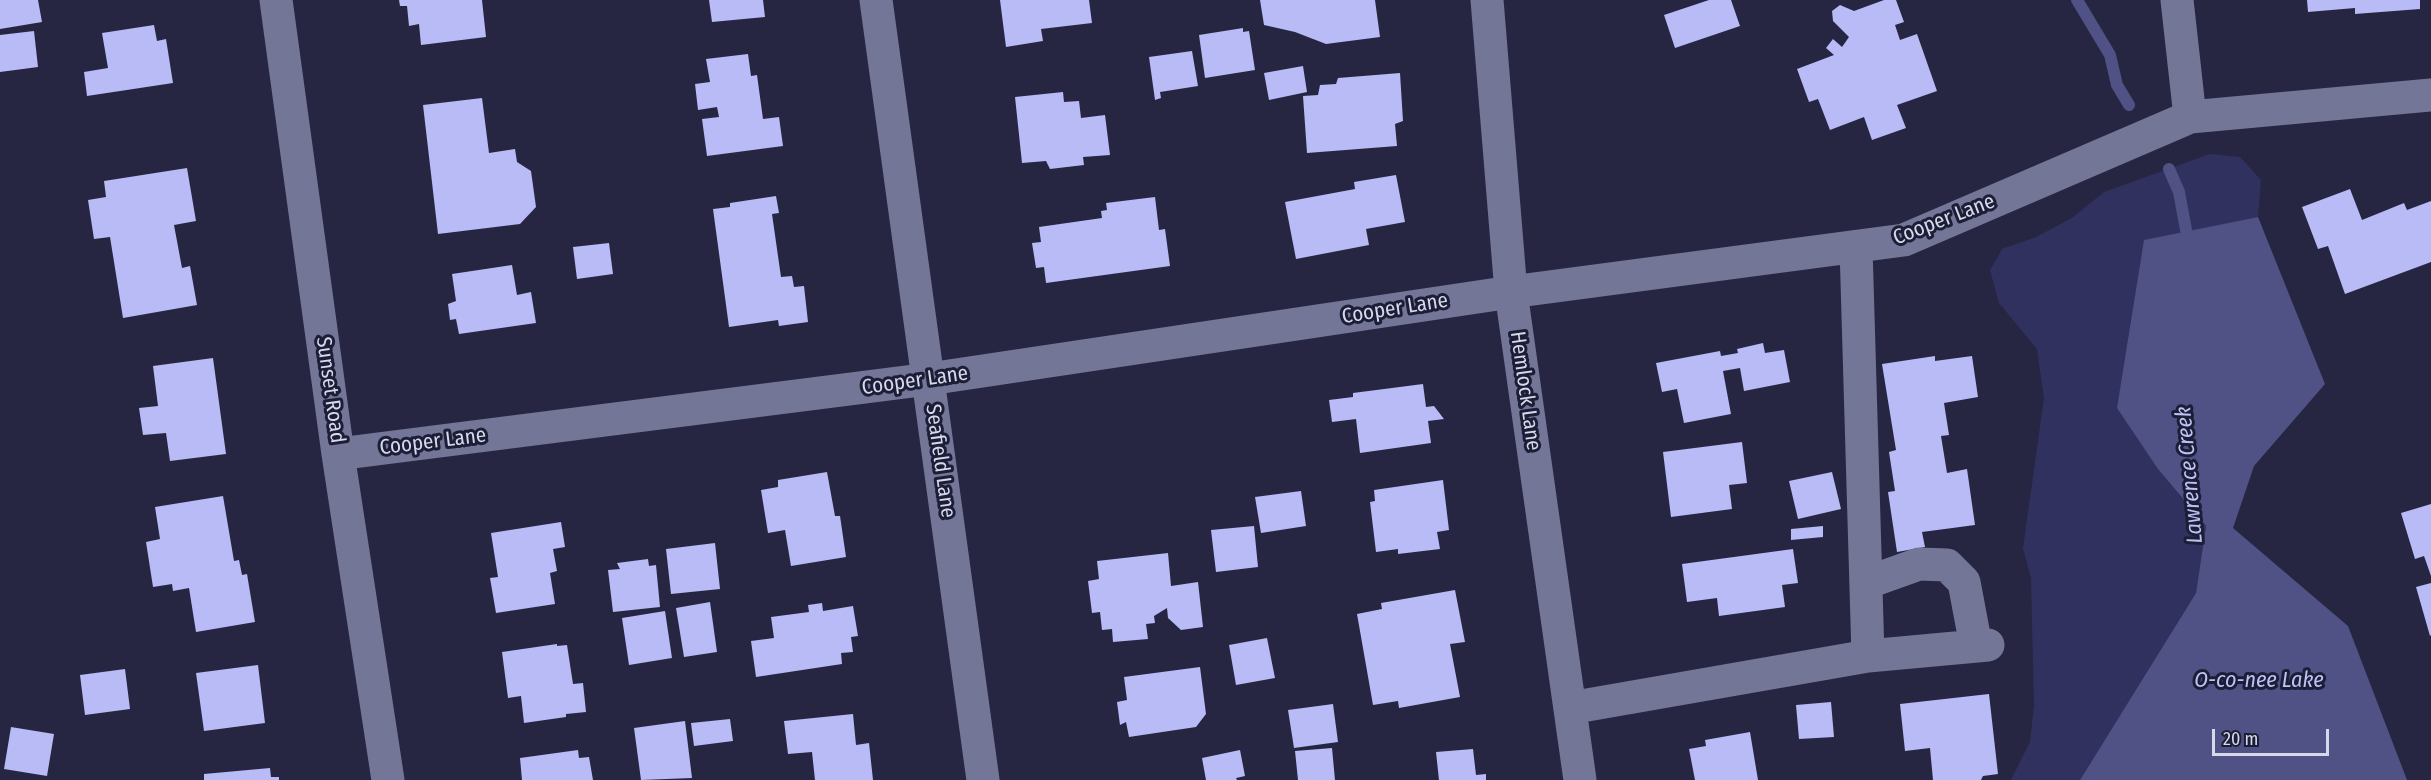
<!DOCTYPE html>
<style>
body{margin:0}
#map{position:relative;width:2431px;height:780px;overflow:hidden;background:#262642;font-family:"Fira Sans Condensed",sans-serif}
canvas{display:block}
.scale{position:absolute;left:2212px;top:729px;width:117px;height:27px;box-sizing:border-box;border:3px solid #d7d9eb;border-top:0;padding-left:8px;font-size:18px;line-height:21px;white-space:nowrap;color:#d7d9eb;-webkit-text-stroke:4px #1c1d37;paint-order:stroke}
</style>
<div id="map">
<canvas width="2431" height="780"></canvas>
<div class="scale">20 m</div>
</div>
<script>
const g = document.querySelector('canvas').getContext('2d');
g.lineJoin = 'round';
function fill(path, color) { g.fillStyle = color; g.fill(path, 'evenodd'); }
const toPath = rows => new Path2D(rows.map(r => 'M' + r).join(''));
function trace(path, color, width, dash) { g.strokeStyle = color; g.lineWidth = width; g.lineCap = dash ? 'butt' : 'round'; g.setLineDash(dash || []); g.stroke(path); }
function label(font, color, halo, rows, align = 'center') {
  g.font = font + ' "Fira Sans Condensed",sans-serif'; g.lineWidth = 6; g.setLineDash([]); g.textBaseline = 'middle'; g.strokeStyle = halo; g.fillStyle = color; for (const [text, x, y, turn = 0] of rows) {
    g.save(); g.translate(x, y); g.rotate((+turn || 0) * Math.PI / 180); g.textAlign = isNaN(turn) ? turn : align; if (halo) g.strokeText(text, 0, 0); g.fillText(text, 0, 0); g.restore();
  }
}
const green = toPath([
 [2210,154,2240,157,2261,180,2258,217,2144,241,2158,469,2206,526,2196,593,2080,780,2011,780,2030,742,2034,705,2031,578,2023,548,2044,398,2037,349,1999,303,1990,270,2002,249,2036,237,2072,218,2104,192]
]);
const water = toPath([
 [2258,217,2325,384,2254,466,2233,528,2348,626,2407,780,2080,780,2196,593,2206,526,2158,469,2117,408,2144,240]
]);
const stream = toPath([
 [2077,0,2110,55,2117,85,2129,105],
 [2169,169,2179,192,2189,246]
]);
const building = toPath([
 [0,0,38,0,42,22,0,29],
 [399,0,482,0,486,37,421,45,419,24,409,26,407,6,400,6],
 [709,0,763,0,765,17,712,22],
 [1000,0,1089,0,1092,23,1041,29,1043,41,1006,47],
 [1260,0,1375,0,1380,37,1326,44,1295,32,1264,25],
 [1709,0,1731,0,1740,26,1675,48,1664,15],
 [1884,0,1896,0,1904,22,1895,25,1900,40,1917,34,1937,91,1897,105,1906,128,1872,140,1864,117,1830,130,1818,99,1809,102,1797,69,1834,55,1826,48,1833,39,1842,47,1849,37,1833,21,1832,11,1840,5,1854,11],
 [2307,0,2420,0,2420,9,2355,14,2355,8,2308,12],
 [154,25,157,41,166,39,173,83,87,96,84,72,108,68,102,33],
 [1243,28,1243,32,1249,31,1255,70,1205,78,1199,35],
 [34,31,38,67,0,72,0,35],
 [1192,51,1198,86,1160,92,1161,98,1155,100,1149,57],
 [748,54,751,76,757,75,763,119,779,117,783,146,707,156,702,119,719,117,717,107,698,110,695,84,710,82,706,59],
 [1303,66,1307,92,1269,100,1264,73],
 [1400,73,1403,121,1395,124,1397,146,1307,153,1303,96,1318,95,1320,85,1336,84,1338,78],
 [1063,92,1064,102,1079,101,1081,118,1105,115,1110,155,1083,157,1084,165,1050,169,1046,161,1022,163,1015,97],
 [482,98,489,153,515,149,517,162,531,171,536,207,520,224,438,234,423,105],
 [187,168,196,221,174,225,182,268,190,266,197,305,123,318,110,237,94,239,88,200,106,197,104,181],
 [1396,175,1405,222,1366,229,1369,245,1296,259,1285,202,1355,189,1354,182],
 [2350,189,2362,220,2404,203,2407,210,2431,201,2431,262,2345,294,2328,246,2318,249,2302,207],
 [776,196,779,213,772,214,781,277,792,276,794,287,804,286,808,322,779,326,778,320,729,327,713,209,730,207,730,203],
 [1155,197,1159,230,1165,229,1170,266,1046,283,1044,267,1036,268,1032,243,1041,242,1039,227,1102,218,1101,211,1107,210,1106,203],
 [609,243,613,274,577,279,573,247],
 [512,265,517,295,531,292,536,323,459,334,456,319,450,320,448,304,456,301,452,274],
 [1763,343,1765,353,1784,350,1790,382,1744,391,1740,368,1723,371,1731,414,1684,423,1677,389,1662,392,1656,363,1720,351,1721,356,1738,353,1737,349],
 [1935,356,1935,361,1972,356,1978,397,1944,403,1949,435,1941,436,1947,473,1967,469,1975,525,1922,532,1925,547,1897,552,1888,492,1895,491,1889,452,1896,450,1882,364],
 [213,358,226,454,170,461,166,433,143,435,139,408,158,406,153,366],
 [1423,384,1426,407,1434,406,1444,419,1428,421,1431,443,1360,453,1356,419,1332,422,1329,400,1353,397,1353,393],
 [1742,442,1747,483,1729,485,1732,509,1671,517,1663,452],
 [827,472,835,516,840,516,846,557,791,566,785,530,768,533,761,490,778,487,778,480],
 [1832,472,1841,509,1798,519,1789,481],
 [1443,480,1449,530,1437,532,1440,549,1398,554,1398,549,1376,552,1370,502,1375,501,1374,490],
 [1301,491,1306,526,1261,533,1255,497],
 [223,496,234,561,239,560,242,575,247,574,255,622,196,632,189,588,173,591,172,584,153,587,146,542,160,539,155,507],
 [2431,504,2431,576,2424,556,2415,559,2401,513],
 [561,522,565,547,553,549,557,571,550,573,555,604,496,613,490,578,498,577,491,533],
 [1254,526,1258,567,1216,572,1211,530],
 [1823,526,1823,537,1791,540,1791,529],
 [715,543,720,589,671,594,666,549],
 [1793,549,1798,583,1782,585,1785,607,1719,616,1717,598,1687,602,1682,564],
 [1168,553,1171,586,1198,582,1203,627,1181,630,1168,618,1167,608,1154,616,1155,623,1146,624,1148,639,1113,642,1112,629,1102,630,1100,612,1092,613,1088,581,1099,579,1097,561],
 [648,559,649,566,656,565,660,607,613,612,608,570,620,569,617,563],
 [2431,583,2431,635,2430,636,2416,587],
 [1455,590,1465,642,1450,644,1460,697,1399,708,1398,701,1373,705,1357,614,1382,609,1381,603],
 [710,602,717,652,684,657,676,608],
 [822,603,823,611,853,606,858,636,851,637,853,652,841,653,842,664,756,677,751,641,774,638,771,617,809,612,808,605],
 [665,611,672,658,629,665,622,618],
 [1267,638,1275,678,1236,685,1229,645],
 [557,644,557,646,567,645,573,684,583,683,586,712,566,714,566,717,524,723,521,696,508,698,502,652],
 [258,665,265,723,204,731,196,673],
 [1200,667,1206,714,1196,727,1129,737,1126,722,1120,725,1117,702,1127,700,1124,677],
 [125,669,130,709,85,715,80,675],
 [1989,694,1998,774,1983,776,1981,780,1933,780,1930,748,1905,751,1900,704],
 [1831,702,1834,737,1799,739,1796,705],
 [1333,704,1338,742,1294,748,1288,710],
 [853,714,856,745,869,743,873,780,815,780,812,752,788,754,784,721],
 [730,719,733,741,694,746,691,723],
 [685,721,692,778,641,780,634,728],
 [11,727,54,734,47,776,4,769],
 [1750,732,1758,780,1695,780,1689,749,1706,746,1705,740],
 [1332,748,1335,780,1298,780,1295,751],
 [1473,749,1476,775,1486,774,1486,780,1439,780,1436,752],
 [578,750,579,758,589,757,593,780,522,780,520,758],
 [1240,750,1245,776,1236,778,1237,780,1206,780,1202,758],
 [270,768,271,777,279,777,279,780,204,780,204,774]
]);
const minor = toPath([
 [276,0,338,454,388,780],
 [876,0,983,780],
 [1487,0,1511,292,1580,780],
 [2177,0,2190,117],
 [1856,247,1868,656],
 [338,454,929,379,1511,292,1904,240,2190,117,2431,95],
 [1866,583,1919,564,1947,565,1964,582,1976,646],
 [1570,708,1868,656,1988,645]
]);
const streetNames = [
 ["Cooper Lane",1944,220,-21],
 ["Cooper Lane",1395,309,-9],
 ["Cooper Lane",915,381,-8],
 ["Sunset Road",330,390,82],
 ["Hemlock Lane",1525,391,82],
 ["Cooper Lane",433,442,-7],
 ["Seafield Lane",940,461,82]
];
const waterNames = [
 ["Lawrence Creek",2190,475,-95],
 ["O-co-nee Lake",2259,681]
];
fill(green, '#31315f');
fill(water, '#505184');
trace(stream, '#505184', 12);
fill(building, '#b8bbf6');
trace(minor, '#747697', 33);
label('21px', '#d7d9eb', '#1c1d37', streetNames);
label('italic 22px', '#bfc2f3', '#1c1d37', waterNames);
</script>
